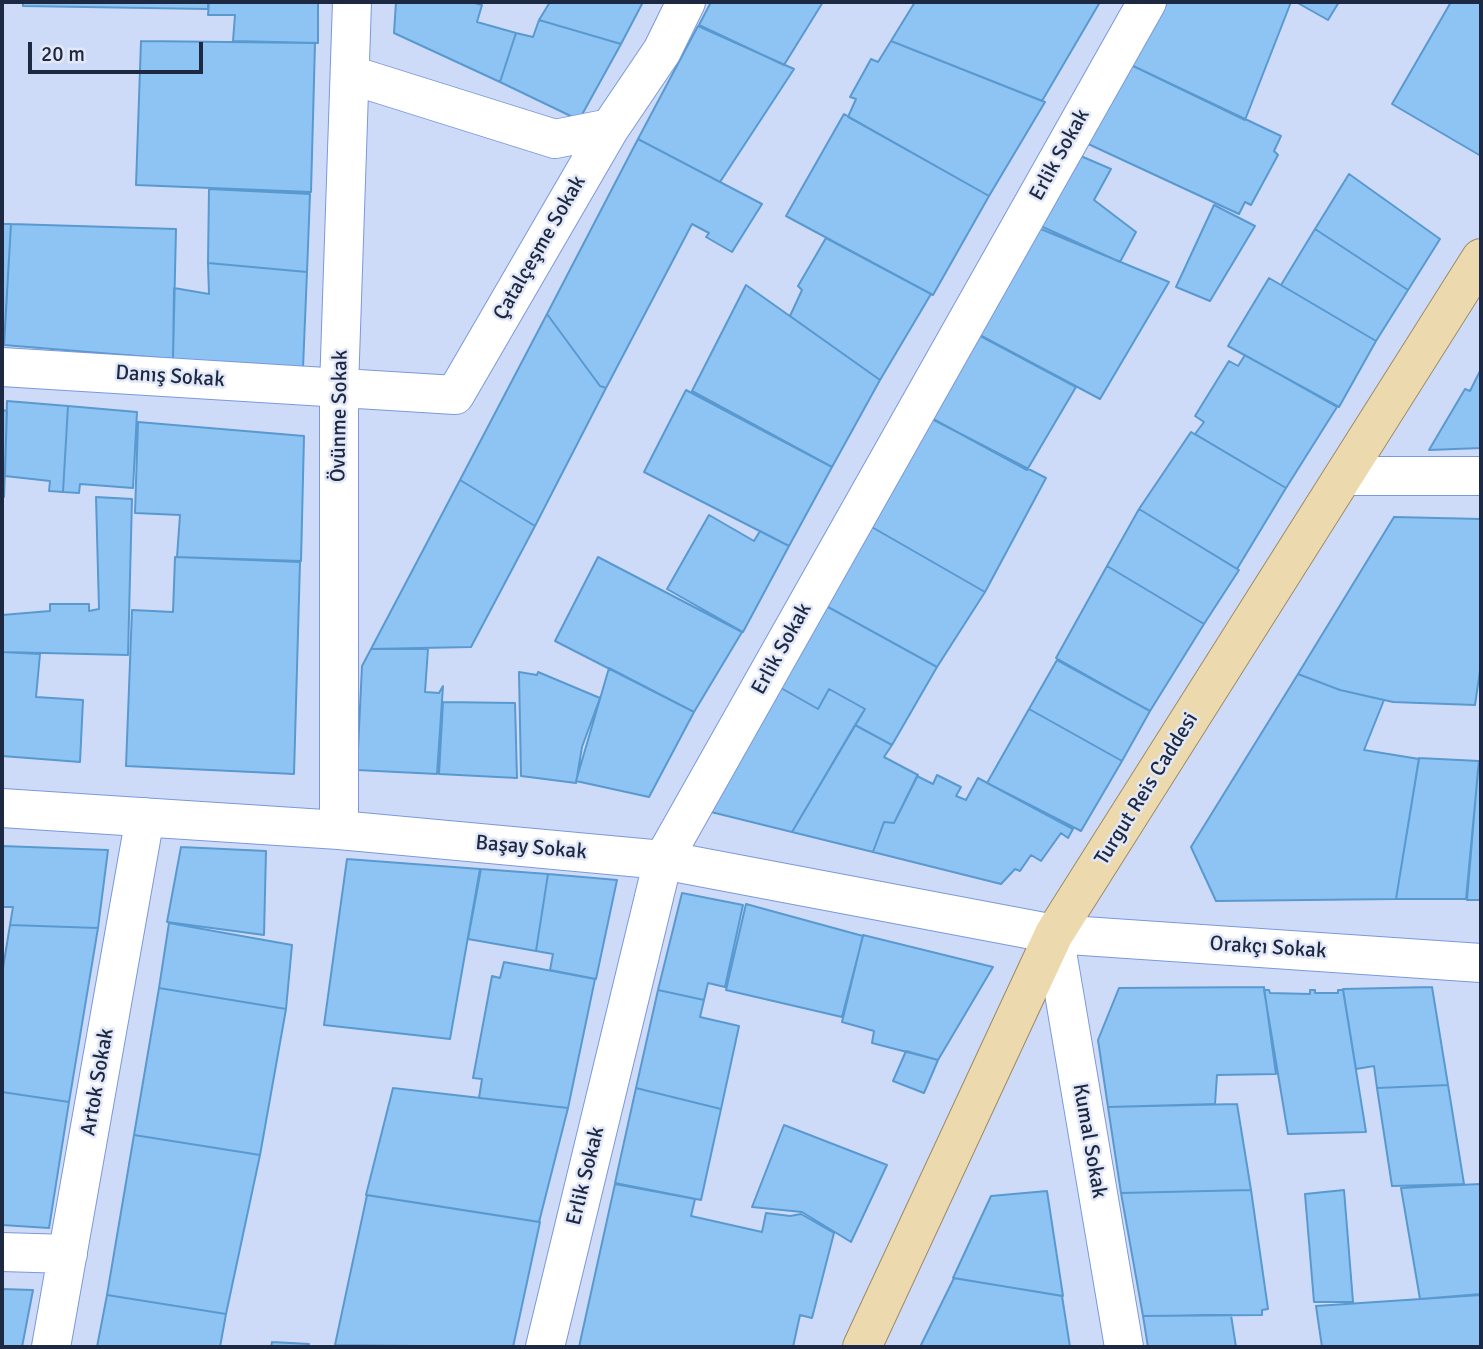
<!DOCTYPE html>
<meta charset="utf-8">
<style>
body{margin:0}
#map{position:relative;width:1483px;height:1349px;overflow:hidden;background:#cedbf8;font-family:Signika,sans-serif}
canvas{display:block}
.frame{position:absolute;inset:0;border:4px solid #1d2843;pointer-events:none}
.scale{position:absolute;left:28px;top:42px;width:175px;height:32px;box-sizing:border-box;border:4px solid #1d2843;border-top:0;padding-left:9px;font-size:21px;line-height:24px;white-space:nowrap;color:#1d2843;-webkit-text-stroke:5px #e2e8f7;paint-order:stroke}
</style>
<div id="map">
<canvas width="1483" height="1349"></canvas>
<div class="frame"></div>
<div class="scale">20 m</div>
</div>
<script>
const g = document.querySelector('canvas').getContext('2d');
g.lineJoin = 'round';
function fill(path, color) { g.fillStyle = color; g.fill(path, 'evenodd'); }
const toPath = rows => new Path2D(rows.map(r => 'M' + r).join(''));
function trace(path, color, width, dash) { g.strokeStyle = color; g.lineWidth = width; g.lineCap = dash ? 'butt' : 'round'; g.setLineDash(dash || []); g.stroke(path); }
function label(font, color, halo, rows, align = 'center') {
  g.font = font + ' Signika,sans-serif'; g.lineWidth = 5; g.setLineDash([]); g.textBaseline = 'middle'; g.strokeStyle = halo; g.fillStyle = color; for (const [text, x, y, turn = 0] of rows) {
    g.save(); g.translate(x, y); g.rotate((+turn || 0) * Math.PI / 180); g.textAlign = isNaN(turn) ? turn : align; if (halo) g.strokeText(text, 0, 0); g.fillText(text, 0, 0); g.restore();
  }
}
const building = toPath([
 [23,2,208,2,208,9,23,6,23,2],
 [209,2,318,2,318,43,233,41,235,15,208,15,209,2],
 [396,2,471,2,482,5,477,22,516,33,500,82,394,33,396,2],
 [550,2,643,2,621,44,539,20,550,2],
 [711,2,823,2,784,65,699,25,711,2],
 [915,2,1100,2,1042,101,891,41,915,2],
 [1163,2,1291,2,1245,120,1129,64,1163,2],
 [1296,2,1339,2,1328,20,1296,2],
 [1451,2,1481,2,1481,156,1392,104,1451,2],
 [539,20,621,44,579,120,500,82,516,33,533,37,539,20],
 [698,26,794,69,720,182,638,139,698,26],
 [141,41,315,43,311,192,136,185,141,41],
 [891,41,1045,102,989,196,848,117,856,99,850,97,871,59,878,62,891,41],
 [1129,64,1281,136,1274,151,1278,155,1251,205,1245,202,1239,214,1084,142,1129,64],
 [844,114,989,196,933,295,786,216,844,114],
 [638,139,762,204,732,252,706,237,709,233,692,224,606,388,600,386,547,314,638,139],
 [1076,154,1111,169,1094,200,1136,232,1120,262,1034,223,1076,154],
 [1349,174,1440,239,1408,290,1315,229,1349,174],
 [209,189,310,194,307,272,208,263,209,189],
 [1214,205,1255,226,1210,301,1176,287,1214,205],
 [2,224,11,224,4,345,2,345,2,224],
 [11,224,176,229,173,359,4,345,11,224],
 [1036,227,1169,282,1100,399,976,333,1036,227],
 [1315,229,1408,290,1376,341,1281,285,1315,229],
 [826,238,931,294,880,380,790,316,802,290,798,286,826,238],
 [208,263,307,272,303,368,173,359,174,288,209,294,208,263],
 [1269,278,1376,341,1339,407,1228,346,1269,278],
 [746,285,880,380,832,467,692,391,746,285],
 [547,314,600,386,606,388,535,526,460,480,547,314],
 [971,331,1076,387,1027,470,924,414,971,331],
 [1245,355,1337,407,1286,488,1195,434,1204,422,1195,416,1229,361,1238,366,1245,355],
 [1481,369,1481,448,1429,450,1465,389,1470,391,1481,369],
 [686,390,832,467,789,546,644,472,686,390],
 [7,401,68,406,63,492,49,491,50,481,5,476,7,401],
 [68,406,137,412,133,488,80,484,79,493,63,492,68,406],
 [2,410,7,411,4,497,2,497,2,410],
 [930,418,1046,478,985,592,870,526,930,418],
 [138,422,304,436,301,561,177,557,180,515,135,513,138,422],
 [1191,432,1286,488,1237,569,1139,509,1191,432],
 [460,480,535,526,471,647,371,649,460,480],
 [96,497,132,499,128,655,2,652,2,615,50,611,50,604,89,604,89,611,99,609,96,497],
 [1139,509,1239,570,1204,624,1107,566,1139,509],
 [709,515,754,541,760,531,789,546,743,632,667,589,709,515],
 [1394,517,1481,519,1481,664,1475,705,1393,702,1340,690,1298,674,1394,517],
 [870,526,985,592,937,667,819,602,870,526],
 [175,557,300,562,294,774,126,766,132,610,173,612,175,557],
 [598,557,742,632,694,712,555,641,598,557],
 [1107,566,1204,624,1150,711,1056,658,1107,566],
 [819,602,937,667,892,745,855,725,865,709,829,689,818,709,774,684,819,602],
 [371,649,428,649,425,692,439,693,443,686,437,774,357,770,362,666,371,649],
 [2,652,40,654,36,697,83,700,80,762,2,756,2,652],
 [1057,660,1150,711,1122,761,1029,709,1057,660],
 [609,668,694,712,649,797,576,781,609,668],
 [519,672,537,675,538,672,600,698,582,747,576,783,521,776,519,672],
 [1298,674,1340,690,1384,700,1364,750,1419,759,1396,899,1216,901,1191,847,1298,674],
 [774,684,818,709,829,689,865,709,792,832,703,810,774,684],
 [443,702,515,703,517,778,439,774,443,702],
 [1029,709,1122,761,1081,831,987,783,1029,709],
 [855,725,892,745,884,757,918,775,894,823,884,822,873,852,792,832,855,725],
 [1419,758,1479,761,1466,899,1396,899,1419,758],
 [1478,769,1481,769,1481,900,1467,900,1478,769],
 [937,775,961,787,956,796,966,800,978,778,1073,829,1068,838,1061,833,1041,861,1031,855,1020,871,1015,869,1001,884,873,852,884,822,894,823,917,776,933,784,937,775],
 [2,846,108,850,98,928,10,925,13,907,2,907,2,846],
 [181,847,266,851,264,935,167,922,181,847],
 [347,859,480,869,450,1039,324,1025,347,859],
 [481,869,548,874,536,951,468,939,481,869],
 [548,874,617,880,596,979,550,970,553,954,536,951,548,874],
 [682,893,743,905,725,987,708,983,704,1000,658,990,682,893],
 [746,904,863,936,842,1017,726,990,746,904],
 [169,923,292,945,286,1009,159,988,169,923],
 [10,925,98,928,69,1102,2,1092,2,974,10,925],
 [863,935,993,967,938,1060,872,1043,874,1031,842,1022,863,935],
 [504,962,595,979,568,1108,479,1098,482,1079,473,1078,492,976,500,978,504,962],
 [1264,987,1276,1074,1217,1075,1215,1104,1108,1107,1098,1040,1119,988,1264,987],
 [1432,987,1448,1085,1377,1088,1374,1066,1356,1069,1343,989,1432,987],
 [159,988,286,1009,260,1155,134,1135,159,988],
 [658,990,704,1000,700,1017,739,1026,721,1109,636,1088,658,990],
 [1264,990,1269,990,1270,993,1310,994,1310,990,1315,990,1315,993,1338,993,1338,990,1343,990,1366,1132,1288,1134,1264,990],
 [906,1051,938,1060,924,1093,893,1081,906,1051],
 [1448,1085,1464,1184,1392,1186,1377,1088,1448,1085],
 [393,1088,568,1108,539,1222,366,1195,393,1088],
 [636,1088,721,1109,701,1200,615,1183,636,1088],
 [2,1092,69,1102,49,1228,2,1225,2,1092],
 [1237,1104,1251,1190,1121,1193,1108,1107,1237,1104],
 [784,1125,887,1165,851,1242,802,1212,752,1207,784,1125],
 [134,1135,260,1155,226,1314,107,1295,134,1135],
 [615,1184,695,1199,691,1216,762,1232,766,1213,790,1216,801,1214,834,1233,812,1318,800,1315,793,1347,579,1347,615,1184],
 [1480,1184,1481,1294,1420,1299,1401,1188,1480,1184],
 [1251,1190,1268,1309,1262,1310,1262,1315,1143,1316,1121,1193,1251,1190],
 [1344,1190,1353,1302,1314,1302,1305,1194,1344,1190],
 [1047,1191,1063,1296,953,1278,991,1196,1047,1191],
 [367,1195,540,1222,513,1347,335,1345,367,1195],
 [954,1278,1062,1296,1070,1347,920,1347,954,1278],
 [2,1289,33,1290,22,1347,2,1347,2,1289],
 [107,1295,226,1314,220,1347,97,1347,107,1295],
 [1481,1295,1481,1347,1322,1347,1316,1306,1481,1295],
 [1231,1315,1236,1347,1148,1347,1143,1316,1231,1315],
 [272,1342,309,1344,308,1347,271,1347,272,1342]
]);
const minor = toPath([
 [351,75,555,139,610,128],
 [2,367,455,395,610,128,662,51,686,2],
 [1345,476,1481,476],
 [2,808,339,830,663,860,1054,934,1481,963],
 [339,830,339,388,352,2],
 [1054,934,1124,1347],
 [2,1252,68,1254],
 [51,1347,145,817],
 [545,1347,663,860,1147,2]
]);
const major = toPath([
 [862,1347,1054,934,1481,258]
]);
const streetNames = [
 ["Erlik Sokak",1060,155,-61],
 ["Çatalçeşme Sokak",540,248,-60],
 ["Danış Sokak",170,377,4],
 ["Övünme Sokak",340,416,-89],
 ["Erlik Sokak",782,649,-61],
 ["Turgut Reis Caddesi",1147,789,-58],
 ["Başay Sokak",531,848,5],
 ["Orakçı Sokak",1268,948,4],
 ["Artok Sokak",98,1082,-80],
 ["Kumal Sokak",1089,1141,80],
 ["Erlik Sokak",586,1176,-76]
];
fill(building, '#8ec4f4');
trace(building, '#5999d0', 2);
trace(minor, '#7b98db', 40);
trace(major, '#9b8a65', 40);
trace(minor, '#fff', 38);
trace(major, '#ecd9ad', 38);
label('21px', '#1d2843', '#e2e8f7', streetNames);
</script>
